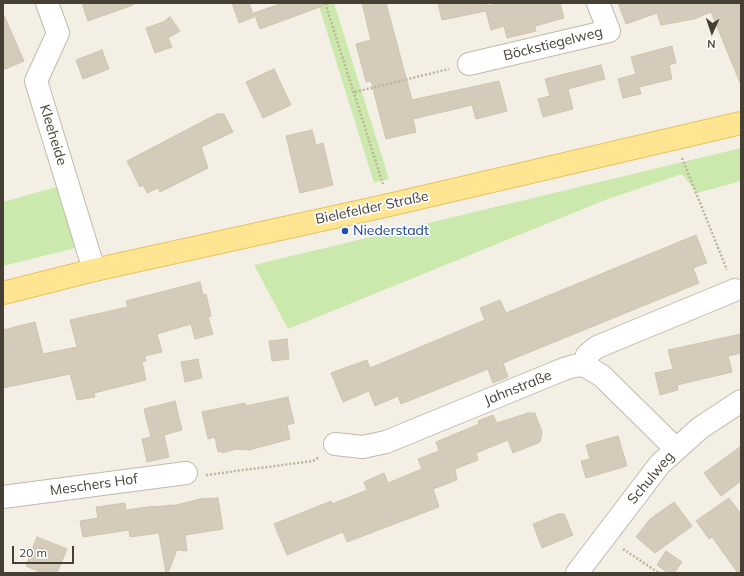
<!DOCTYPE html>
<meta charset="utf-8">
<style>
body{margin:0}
#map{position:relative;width:744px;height:576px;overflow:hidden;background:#f3efe5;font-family:Mulish,sans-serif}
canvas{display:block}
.frame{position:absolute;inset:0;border:4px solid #453f34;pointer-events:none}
.north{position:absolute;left:692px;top:12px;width:40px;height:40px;-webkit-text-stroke:3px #fff;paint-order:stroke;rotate:183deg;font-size:11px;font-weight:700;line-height:16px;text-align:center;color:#453f34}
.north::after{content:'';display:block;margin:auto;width:14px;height:18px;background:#453f34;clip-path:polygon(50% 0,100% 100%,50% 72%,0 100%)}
.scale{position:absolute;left:12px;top:546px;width:62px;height:18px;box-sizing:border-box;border:2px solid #453f34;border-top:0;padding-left:5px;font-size:12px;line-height:14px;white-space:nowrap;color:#453f34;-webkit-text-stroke:3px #fff;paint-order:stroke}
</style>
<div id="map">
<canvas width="744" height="576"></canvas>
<div class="frame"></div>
<div class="north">N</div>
<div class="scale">20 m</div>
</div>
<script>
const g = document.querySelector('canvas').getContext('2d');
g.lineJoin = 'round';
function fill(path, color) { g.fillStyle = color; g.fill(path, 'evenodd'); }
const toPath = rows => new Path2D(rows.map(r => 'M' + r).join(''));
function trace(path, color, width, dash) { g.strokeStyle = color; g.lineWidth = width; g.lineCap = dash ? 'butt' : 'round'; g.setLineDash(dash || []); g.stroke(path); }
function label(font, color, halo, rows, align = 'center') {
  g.font = font + ' Mulish,sans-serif'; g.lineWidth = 3.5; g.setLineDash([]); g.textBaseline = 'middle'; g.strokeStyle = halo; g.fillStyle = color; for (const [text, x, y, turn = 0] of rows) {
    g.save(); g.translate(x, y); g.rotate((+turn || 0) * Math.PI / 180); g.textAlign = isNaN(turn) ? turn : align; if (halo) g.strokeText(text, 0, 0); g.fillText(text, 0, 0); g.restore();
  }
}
const green = toPath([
 [318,3,334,3,389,179,374,183],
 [741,148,741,181,697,193,682,174,605,200,288,329,254,265],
 [60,186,79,247,3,266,3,202]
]);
const building = toPath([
 [82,3,132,3,133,5,88,21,82,3],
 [232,3,249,3,254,17,239,23,232,3],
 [283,3,325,3,325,5,260,29,254,13,283,3],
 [362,3,386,3,412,100,499,81,507,111,476,119,472,105,413,119,416,132,386,139,371,81,366,82,356,44,371,40,362,3],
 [438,3,488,3,488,6,501,3,560,3,564,18,535,26,536,31,507,38,504,26,491,30,486,11,442,20,438,3],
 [618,3,741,3,741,85,711,12,694,19,661,25,657,13,626,24,618,3],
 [3,13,24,61,3,70,3,13],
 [170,17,180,31,168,38,172,47,155,53,146,28,163,22,170,17],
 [672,46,676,63,669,65,672,79,639,87,641,94,623,98,618,79,636,74,631,57,672,46],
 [102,50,109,69,83,79,76,60,102,50],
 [601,65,605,79,568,89,573,109,543,117,538,99,550,96,545,79,601,65],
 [274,69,291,105,263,118,246,82,274,69],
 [217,114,224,114,233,132,201,147,208,168,160,192,158,188,147,193,143,185,140,187,127,161,217,114],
 [312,130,316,145,323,143,333,185,300,193,286,136,312,130],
 [696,235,707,263,693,268,699,283,503,363,508,377,493,383,488,369,401,404,398,396,375,406,369,391,343,402,331,373,367,360,370,368,485,320,480,308,500,300,506,313,696,235],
 [200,282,203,295,206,294,211,316,208,317,213,334,195,339,191,324,157,334,162,352,145,356,146,361,142,362,146,380,94,393,95,397,77,400,70,374,3,388,3,330,35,322,43,354,77,347,70,320,128,307,126,301,200,282],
 [741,334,741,353,728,356,732,372,677,385,678,390,660,395,655,373,673,369,668,350,741,334],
 [287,339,289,359,272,361,269,341,287,339],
 [198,359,202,378,185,382,181,362,198,359],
 [288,397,294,423,287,425,290,439,249,450,236,449,222,453,221,451,218,452,215,437,208,439,202,412,245,403,246,406,288,397],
 [175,401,182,430,164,435,169,457,147,462,142,439,151,437,144,409,175,401],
 [528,413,535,413,542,432,540,442,513,453,508,440,476,453,478,460,455,469,457,480,433,489,439,507,347,542,343,532,287,555,274,524,331,501,332,504,367,490,364,482,384,473,388,483,422,469,418,459,439,451,436,442,479,424,478,421,493,415,497,423,528,413],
 [618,436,627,466,586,478,581,461,590,459,586,445,618,436],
 [741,446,741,481,721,496,704,473,741,446],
 [218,498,223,529,185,535,187,551,177,550,168,573,166,573,159,533,130,537,129,530,83,537,80,521,98,518,96,507,125,503,126,510,155,506,155,507,172,505,172,506,200,499,218,498],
 [729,498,741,514,741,573,738,573,712,537,709,539,696,521,729,498],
 [674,502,692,526,655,553,636,537,650,519,674,502],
 [558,514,564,514,573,535,542,548,533,524,558,514],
 [37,537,67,549,57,573,42,573,26,566,37,537],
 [666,551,682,562,674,573,668,573,657,565,666,551]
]);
const path = toPath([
 [327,3,327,9,383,184],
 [355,92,449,69],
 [682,158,727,270],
 [206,475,313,461,319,457],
 [623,549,659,573]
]);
const minor = toPath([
 [47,3,58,33,36,81,94,270],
 [469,64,609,31,598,3],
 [584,365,587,355,597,347,735,290],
 [335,444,363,447,386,442,564,369,574,366,584,365,602,376,676,449],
 [3,497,186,473],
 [577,573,660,464,700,428,741,401]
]);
const major = toPath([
 [3,293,94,270,389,205,741,123]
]);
const markers = [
 [345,231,4,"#1a4fb4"]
];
const streetNames = [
 ["Böckstiegelweg",553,44,-14],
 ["Kleeheide",53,135,73],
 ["Bielefelder Straße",372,208,-12],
 ["Jahnstraße",518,388,-22],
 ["Schulweg",651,478,-50],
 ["Meschers Hof",94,485,-8]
];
const transitNames = [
 ["Niederstadt",353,231]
];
fill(green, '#cbe8ad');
fill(building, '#d4cbba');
trace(building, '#cfc4ad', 1);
trace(minor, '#c1baaa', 24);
trace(major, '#e5c361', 24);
trace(path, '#c0b498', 2.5, [2, 2]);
trace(minor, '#fff', 22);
trace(major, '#ffe592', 22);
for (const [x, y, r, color] of markers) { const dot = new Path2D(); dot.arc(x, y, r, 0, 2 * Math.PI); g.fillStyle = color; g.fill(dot); trace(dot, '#fff', 1.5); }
label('14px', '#453f34', '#fff', streetNames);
label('14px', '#164399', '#fff', transitNames, 'left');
</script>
